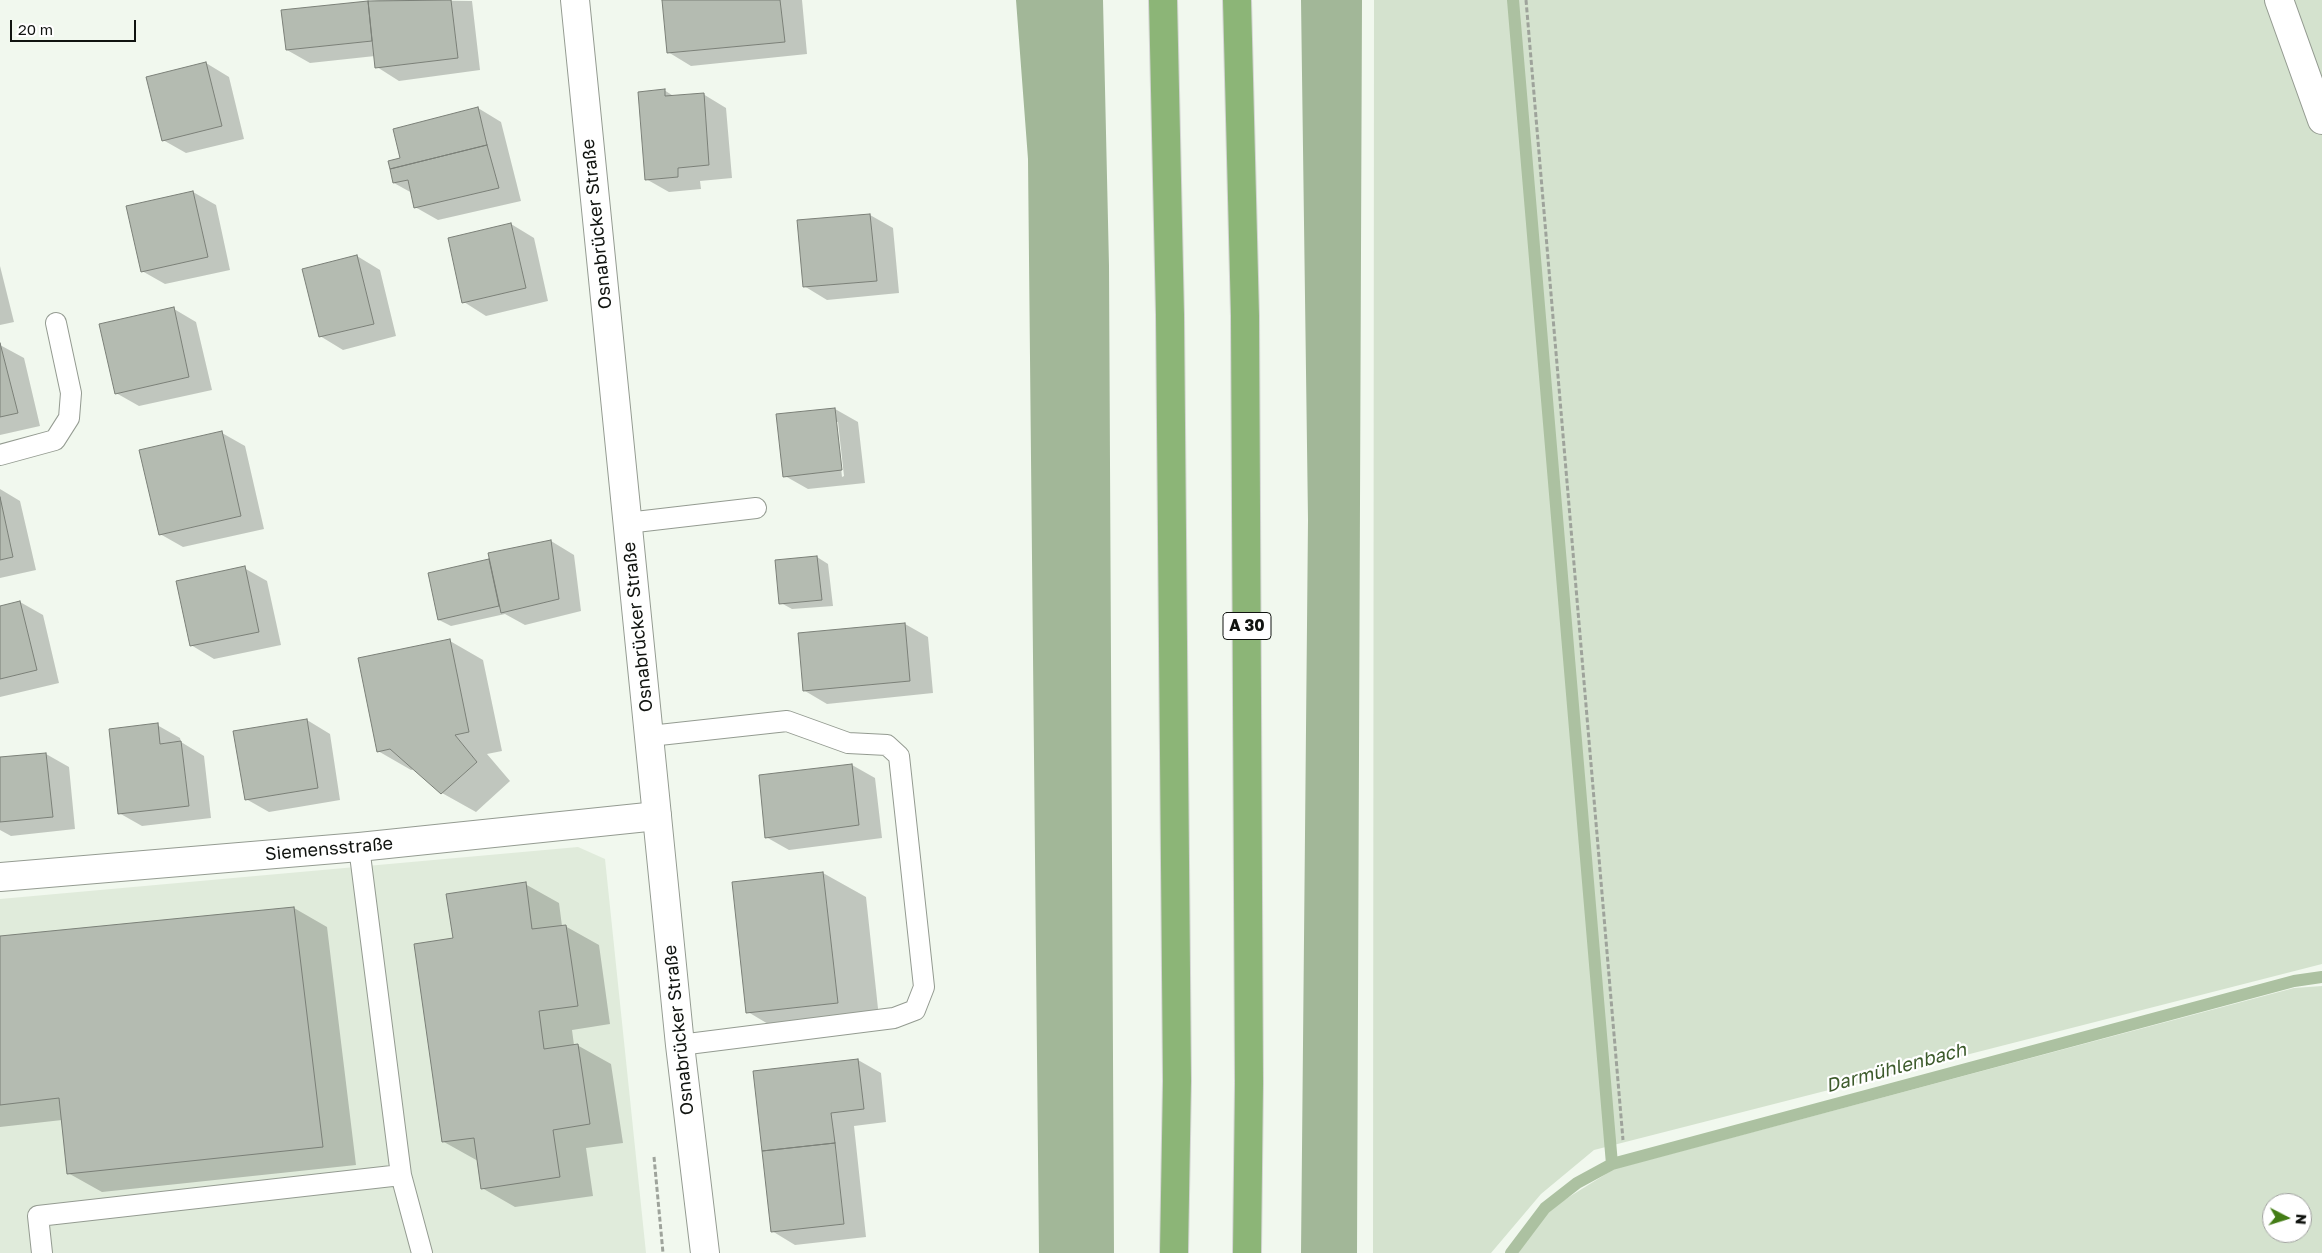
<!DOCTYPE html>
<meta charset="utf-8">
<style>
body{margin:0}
#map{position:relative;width:2322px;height:1253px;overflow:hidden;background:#f1f8ee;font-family:"Golos Text",sans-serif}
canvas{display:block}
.north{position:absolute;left:2262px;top:1193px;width:50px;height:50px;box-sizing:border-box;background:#fff;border:1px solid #a0a19f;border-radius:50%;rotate:95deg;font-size:14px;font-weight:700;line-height:20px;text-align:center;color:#111410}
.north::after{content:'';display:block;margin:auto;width:18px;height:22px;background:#437c15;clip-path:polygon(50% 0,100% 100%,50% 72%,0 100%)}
.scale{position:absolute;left:10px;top:20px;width:126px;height:22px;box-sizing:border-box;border:2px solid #111410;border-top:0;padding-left:6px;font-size:15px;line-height:18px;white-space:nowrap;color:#111410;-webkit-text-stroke:4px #fff;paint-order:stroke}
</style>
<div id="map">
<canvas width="2322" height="1253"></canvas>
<div class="north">N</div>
<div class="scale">20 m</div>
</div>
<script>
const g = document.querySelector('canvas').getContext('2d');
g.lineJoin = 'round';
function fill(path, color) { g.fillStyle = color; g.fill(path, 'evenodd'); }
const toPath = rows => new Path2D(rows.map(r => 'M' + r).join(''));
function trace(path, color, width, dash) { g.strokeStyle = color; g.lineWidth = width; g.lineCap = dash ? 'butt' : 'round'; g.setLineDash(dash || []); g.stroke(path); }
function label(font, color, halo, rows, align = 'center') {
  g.font = font + ' "Golos Text",sans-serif'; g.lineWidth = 4.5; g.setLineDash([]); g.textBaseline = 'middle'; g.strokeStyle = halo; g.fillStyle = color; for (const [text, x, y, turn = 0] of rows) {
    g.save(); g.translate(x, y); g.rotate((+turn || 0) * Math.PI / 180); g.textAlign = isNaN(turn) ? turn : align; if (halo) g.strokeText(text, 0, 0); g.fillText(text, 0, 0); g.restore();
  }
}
const built = toPath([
 [578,847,605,859,646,1253,0,1253,0,899]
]);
const green = toPath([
 [1374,0,2322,0,2322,964,1594,1150,1541,1194,1491,1253,1373,1253],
 [2322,986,2322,1253,1518,1253,1548,1210,1614,1169,2294,988],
 [2272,1203,2302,1203,2302,1233,2272,1233]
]);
const forest = toPath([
 [1016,0,1103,0,1109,266,1114,1253,1039,1253,1028,159],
 [1301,0,1362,0,1357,1253,1301,1253,1308,520]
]);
const shadow = toPath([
 [379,0,472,1,480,70,399,81,377,67,375,56,310,63,287,50,283,11],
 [663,0,802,0,807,54,691,66,668,52],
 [206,63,229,77,244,139,186,153,163,140],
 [664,90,675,97,703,94,726,108,732,178,700,181,701,189,669,192,646,179],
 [478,108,501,122,521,201,438,220,415,207,412,193,394,183,401,159],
 [193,192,216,205,230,270,165,284,142,271],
 [870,215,893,228,899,293,827,300,804,286,799,221],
 [511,224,534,238,548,301,486,316,464,302],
 [357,256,380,270,396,336,343,350,320,336],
 [0,266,14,322,0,325],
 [174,309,196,322,212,390,139,406,116,393],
 [0,345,24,358,40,426,0,435],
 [835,409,858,422,865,483,808,489,785,476],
 [836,422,838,422,844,476,842,477],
 [222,433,245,446,264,529,183,547,160,534],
 [0,489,20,501,36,570,0,578],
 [551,541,574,555,581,611,525,625,505,614,451,626,439,620,488,560,491,562,489,554],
 [817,557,828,564,833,606,792,609,781,603],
 [244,568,267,581,281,645,214,659,191,645],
 [20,602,43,615,59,683,0,697,0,607],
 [905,624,928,637,933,693,827,704,805,691],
 [450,641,483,660,502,751,487,754,510,781,476,812,442,793,415,769,411,770,378,751],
 [307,720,330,734,340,800,269,812,246,799],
 [157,725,180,738,181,742,204,756,211,818,142,826,119,813],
 [46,754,69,767,75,829,11,836,0,830,0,758],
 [852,765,875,778,882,838,789,850,766,837],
 [823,873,866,897,880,1027,790,1037,748,1012,733,883],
 [525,884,559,903,562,926,565,926,599,945,610,1024,572,1030,574,1045,577,1045,611,1064,623,1143,586,1148,593,1196,515,1207,482,1188,478,1161,444,1142,454,939],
 [294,908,327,927,356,1165,102,1192,68,1173,62,1120,0,1127,0,937],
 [858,1060,881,1073,886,1122,854,1126,866,1237,795,1245,772,1231,754,1072]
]);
const stream = toPath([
 [1513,0,1612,1164],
 [1511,1253,1545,1208,1577,1183,1612,1164,2294,981,2322,977]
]);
const building = toPath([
 [451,0,458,58,375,68,368,1,451,0],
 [662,0,780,0,785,42,667,53,662,0],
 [368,1,372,41,286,50,281,10,368,1],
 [206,62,222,126,162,141,146,77,206,62],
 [665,89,665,96,704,93,709,165,678,168,678,177,645,180,638,92,665,89],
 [478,107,487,145,390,169,388,161,400,158,393,129,478,107],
 [487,145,499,188,414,208,408,180,393,183,390,169,487,145],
 [193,191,208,257,141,272,126,206,193,191],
 [870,214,877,281,803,287,797,220,870,214],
 [511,223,526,288,462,303,448,238,511,223],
 [357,255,374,324,319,337,302,269,357,255],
 [174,307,189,377,115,394,99,324,174,307],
 [0,343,18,413,0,417,0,343],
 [835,408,842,470,783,477,776,414,835,408],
 [222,431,241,516,159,535,139,450,222,431],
 [0,497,13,557,0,560,0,497],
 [551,540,559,599,501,613,488,553,551,540],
 [817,556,822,600,779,604,775,560,817,556],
 [489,559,499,606,438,620,428,573,489,559],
 [245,566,259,632,190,646,176,581,245,566],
 [20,601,37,670,0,679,0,606,20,601],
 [905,623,910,681,803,691,798,633,905,623],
 [450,639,469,732,455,735,477,762,441,794,390,749,377,752,358,658,450,639],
 [307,719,318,788,245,800,233,731,307,719],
 [158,723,160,744,181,741,189,806,118,814,109,729,158,723],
 [46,753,53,817,0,822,0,757,46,753],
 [852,764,859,825,765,838,759,775,852,764],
 [823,872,838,1003,746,1013,732,882,823,872],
 [526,882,532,929,566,925,578,1006,539,1011,544,1049,578,1044,590,1124,553,1130,560,1177,481,1189,474,1138,442,1142,414,944,453,938,446,894,526,882],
 [294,907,323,1147,67,1174,59,1098,0,1105,0,936,294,907],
 [858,1059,864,1109,831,1113,835,1143,762,1151,753,1071,858,1059],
 [835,1143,844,1224,771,1232,762,1151,835,1143]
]);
const path = toPath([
 [1526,0,1623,1140],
 [654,1157,663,1253]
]);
const service = toPath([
 [0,455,55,440,69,418,71,393,56,323],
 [627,523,756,508],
 [650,736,787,721,848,743,887,745,899,756,924,987,915,1010,894,1018,680,1045],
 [359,847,401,1175,422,1253],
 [42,1253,38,1216,401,1175]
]);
const minor = toPath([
 [2279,0,2322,120],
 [0,877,359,847,657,816]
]);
const secondary = toPath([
 [575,0,680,1045,705,1253]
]);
const motorway = toPath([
 [1163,0,1170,315,1177,1081,1174,1253],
 [1237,0,1245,316,1249,1083,1247,1253]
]);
const shields = [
 [1247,626,48]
];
const shieldNames = [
 ["A 30",1247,626]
];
const streetNames = [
 ["Osnabrücker Straße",597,224,-96],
 ["Osnabrücker Straße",638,627,-96],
 ["Siemensstraße",329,849,-5],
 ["Osnabrücker Straße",679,1030,-96]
];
const waterNames = [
 ["Darmühlenbach",1896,1068,-15]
];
fill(built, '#e0ebdb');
fill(green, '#d4e2ce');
fill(forest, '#a2b798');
fill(shadow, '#0003');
trace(stream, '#acc1a1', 12);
fill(building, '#b4bbb1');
trace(building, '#7b8078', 1);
trace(service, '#949b91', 22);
trace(minor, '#949b91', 30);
trace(secondary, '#949b91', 30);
trace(motorway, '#d4d5d4', 30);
trace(path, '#9ea39b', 3, [5, 2.5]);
trace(service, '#fff', 20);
trace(minor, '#fff', 28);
trace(secondary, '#fff', 28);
trace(motorway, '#8cb577', 28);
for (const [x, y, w] of shields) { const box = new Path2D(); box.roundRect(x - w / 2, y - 13.5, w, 27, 4); g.fillStyle = '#fff'; g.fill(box); trace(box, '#111410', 1); }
label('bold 16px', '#111410', null, shieldNames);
label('18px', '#111410', '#fff', streetNames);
label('italic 19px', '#3d5b2c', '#fff', waterNames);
</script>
